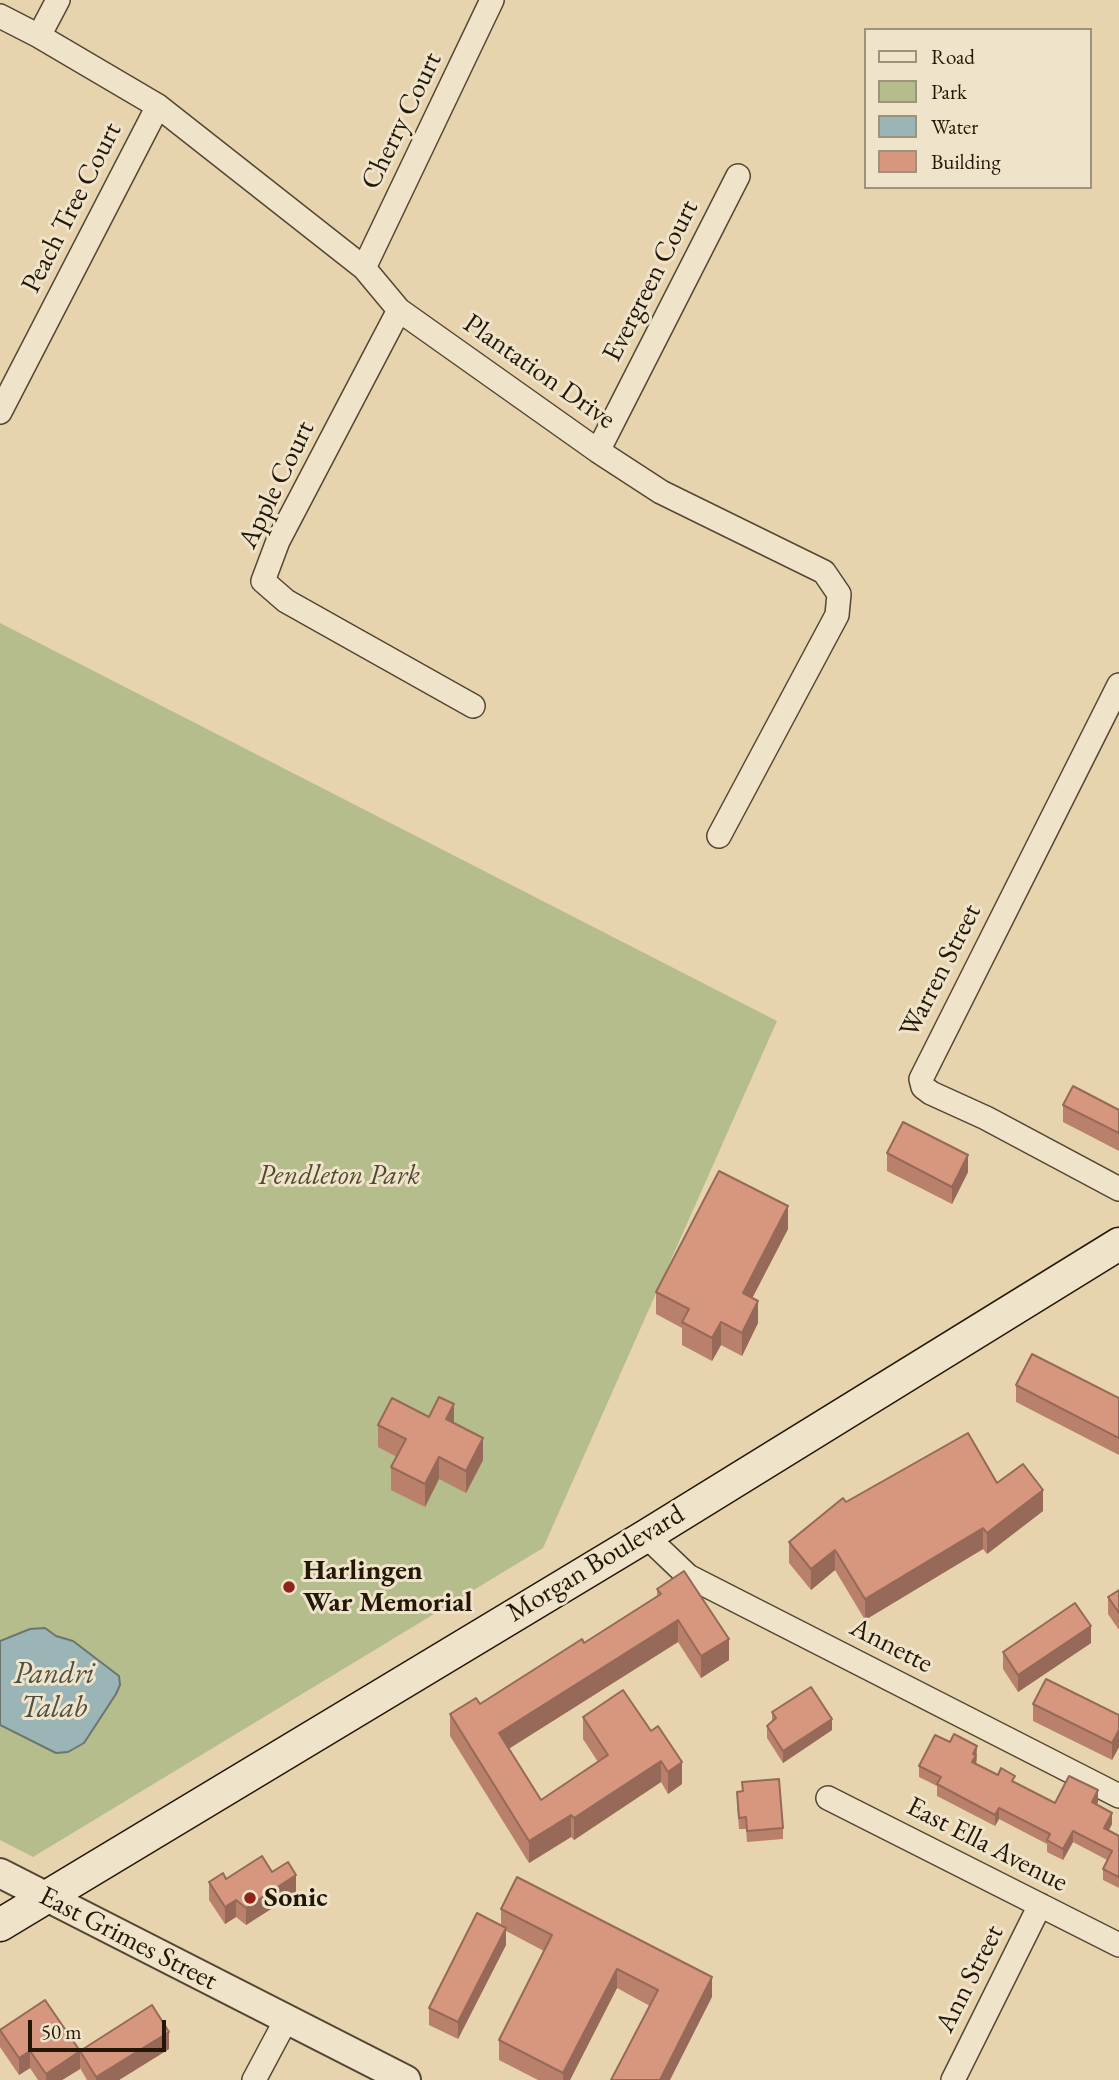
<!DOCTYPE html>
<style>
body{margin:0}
#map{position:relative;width:1119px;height:2080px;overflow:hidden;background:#e7d4ae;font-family:"EB Garamond",serif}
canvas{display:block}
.legend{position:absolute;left:864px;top:28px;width:228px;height:161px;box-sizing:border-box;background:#efe3ca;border:2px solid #9d927c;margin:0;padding:9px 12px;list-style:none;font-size:21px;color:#231807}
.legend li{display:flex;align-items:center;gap:14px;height:35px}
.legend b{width:35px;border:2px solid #9d927c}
.scale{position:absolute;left:28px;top:2020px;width:138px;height:32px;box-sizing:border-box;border:4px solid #231807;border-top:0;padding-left:9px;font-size:21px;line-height:24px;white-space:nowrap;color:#231807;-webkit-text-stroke:5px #efe3ca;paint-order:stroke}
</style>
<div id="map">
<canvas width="1119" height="2080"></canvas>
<ul class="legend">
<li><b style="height:9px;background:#efe3ca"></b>Road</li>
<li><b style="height:19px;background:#b4bd8b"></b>Park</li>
<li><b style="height:19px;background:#9bb5b6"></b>Water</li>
<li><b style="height:19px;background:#d7967e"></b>Building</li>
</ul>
<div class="scale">50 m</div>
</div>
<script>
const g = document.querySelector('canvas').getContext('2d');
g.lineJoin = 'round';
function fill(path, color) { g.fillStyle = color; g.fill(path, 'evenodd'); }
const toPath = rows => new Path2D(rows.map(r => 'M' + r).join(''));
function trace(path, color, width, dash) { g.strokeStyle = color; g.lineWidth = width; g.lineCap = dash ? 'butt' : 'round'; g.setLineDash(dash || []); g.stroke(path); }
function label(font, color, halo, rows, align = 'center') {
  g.font = font + ' "EB Garamond",serif'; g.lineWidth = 6; g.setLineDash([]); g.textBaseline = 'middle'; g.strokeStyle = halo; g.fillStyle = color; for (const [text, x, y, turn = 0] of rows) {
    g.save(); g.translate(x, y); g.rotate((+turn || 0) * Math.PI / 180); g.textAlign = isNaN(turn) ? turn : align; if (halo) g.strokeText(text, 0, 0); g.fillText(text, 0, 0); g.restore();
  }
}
const green = toPath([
 [0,623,777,1021,543,1548,33,1857,0,1840]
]);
const water = toPath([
 [45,1628,56,1636,73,1641,119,1676,120,1685,116,1694,84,1743,68,1752,56,1753,0,1725,0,1641,30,1629,45,1628]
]);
const minor = toPath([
 [0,16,39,36,158,106,364,268,399,310,598,451,661,492,824,572,839,594,837,615,719,836],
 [39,36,58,0],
 [364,268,492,0],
 [399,310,278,541,263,581,286,601,473,706],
 [0,412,158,106],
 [598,451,738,176],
 [1119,685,921,1079,923,1087,931,1093,986,1118,1119,1189],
 [646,1536,688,1576,1119,1796],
 [828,1798,1119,1945],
 [254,2080,286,2020],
 [953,2080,1040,1905]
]);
const tertiary = toPath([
 [0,1873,406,2080]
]);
const secondary = toPath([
 [0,1925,646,1536,1119,1244]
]);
const wall = toPath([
 [1063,1105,1119,1110,1119,1151,1063,1122],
 [887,1153,968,1172,952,1204,887,1171],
 [788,1229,752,1298,758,1323,742,1356,721,1345,712,1361,682,1345,682,1328,656,1314,656,1292],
 [1016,1385,1119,1398,1119,1455,1016,1402],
 [429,1417,454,1423,483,1460,466,1493,439,1479,425,1507,391,1490,391,1467,397,1457,378,1447,378,1425],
 [997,1483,1043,1511,987,1554,983,1549,865,1620,835,1570,811,1590,789,1563,789,1542,846,1502],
 [657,1589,729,1660,701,1678,678,1642,508,1749,541,1800,598,1762,583,1739,583,1717,623,1690,682,1784,668,1794,661,1782,574,1840,571,1837,529,1863,450,1736,450,1714,480,1704,584,1643,657,1596],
 [1119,1590,1119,1630,1108,1614,1108,1597],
 [1091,1643,1018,1692,1003,1669,1003,1652],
 [1033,1704,1119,1715,1119,1747,1112,1760,1033,1721],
 [772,1712,832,1730,783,1763,767,1738,767,1726,772,1721],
 [977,1757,976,1764,1055,1803,1098,1802,1096,1804,1112,1824,1108,1831,1119,1836,1119,1888,1103,1880,1103,1869,1107,1860,1073,1842,1063,1860,1047,1852,1047,1844,999,1819,995,1826,937,1796,937,1786,919,1777,919,1766],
 [742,1782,783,1828,783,1839,747,1842,746,1829,739,1829,737,1803,737,1792,742,1791],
 [272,1872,296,1893,246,1925,236,1917,225,1924,209,1900,209,1882],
 [501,1909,712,1997,650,2006,617,1988,570,2080,538,2080,499,2060,499,2040,544,1951,506,1931,506,1945,458,2039,429,2025,429,2008,501,1925],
 [0,2029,80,2069,62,2080,38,2080,30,2068,19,2075,0,2047],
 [169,2049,119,2080,87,2080,80,2068,80,2051]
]);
const shadedWall = toPath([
 [968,1155,968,1172,952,1204,952,1187],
 [788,1206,788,1229,743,1316,743,1293],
 [758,1301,758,1323,742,1356,742,1333],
 [721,1322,721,1345,712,1361,712,1338],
 [454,1404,454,1427,446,1419],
 [483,1438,483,1460,466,1493,466,1471],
 [439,1457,439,1479,425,1507,425,1484],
 [1043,1490,1043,1511,987,1554,987,1533],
 [983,1528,983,1549,865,1620,865,1599],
 [835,1550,835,1570,811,1590,811,1569],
 [678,1620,678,1642,499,1755,499,1733],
 [1091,1626,1091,1643,1018,1692,1018,1675],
 [729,1639,729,1660,701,1678,701,1656],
 [832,1719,832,1730,783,1763,783,1751],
 [1119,1730,1119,1747,1112,1760,1112,1743],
 [977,1746,976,1767,972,1774,973,1754],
 [661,1761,661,1782,574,1840,574,1818],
 [682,1762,682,1784,668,1794,668,1772],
 [1098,1790,1098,1802,1092,1814,1092,1802],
 [999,1808,999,1819,995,1826,995,1815],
 [1112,1813,1112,1824,1104,1840,1104,1828],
 [571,1815,571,1837,529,1863,529,1841],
 [1073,1831,1073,1842,1063,1860,1063,1849],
 [296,1875,296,1893,246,1925,246,1908],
 [236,1900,236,1917,225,1924,225,1907],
 [506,1928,506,1945,458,2039,458,2022],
 [617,1969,617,1988,570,2080,563,2080,563,2073],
 [712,1977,712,1997,670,2080,660,2080],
 [169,2032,169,2049,119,2080,96,2080,96,2077],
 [30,2051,30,2068,19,2075,19,2058],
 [80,2051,80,2069,62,2080,46,2080,46,2074]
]);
const building = toPath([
 [1073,1086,1119,1110,1119,1133,1063,1105,1073,1086],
 [903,1122,968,1155,952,1187,887,1153,903,1122],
 [719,1171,788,1206,743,1293,758,1301,742,1333,721,1322,712,1338,682,1322,689,1309,656,1292,719,1171],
 [1032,1354,1119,1398,1119,1438,1016,1385,1032,1354],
 [439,1397,454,1404,446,1419,483,1438,466,1471,439,1457,425,1484,391,1467,406,1439,378,1425,392,1398,429,1417,439,1397],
 [968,1433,997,1483,1023,1464,1043,1490,987,1533,983,1528,865,1599,835,1550,811,1569,789,1542,843,1498,846,1502,968,1433],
 [684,1571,729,1639,701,1656,678,1620,499,1733,541,1800,608,1755,583,1717,623,1690,651,1731,658,1726,682,1762,668,1772,661,1761,574,1818,571,1815,529,1841,450,1714,476,1698,480,1704,582,1639,584,1643,661,1594,657,1589,684,1571],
 [1119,1590,1119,1613,1108,1597,1119,1590],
 [1075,1603,1091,1626,1018,1675,1003,1652,1075,1603],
 [1046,1679,1119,1715,1119,1730,1112,1743,1033,1704,1046,1679],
 [811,1687,832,1719,783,1751,767,1726,776,1718,772,1712,811,1687],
 [954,1734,977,1746,973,1754,976,1755,972,1762,998,1775,1001,1768,1015,1776,1012,1781,1055,1803,1069,1776,1098,1790,1092,1802,1112,1813,1104,1828,1119,1836,1119,1877,1103,1869,1112,1851,1073,1831,1063,1849,1047,1840,1050,1834,999,1808,995,1815,937,1784,941,1777,919,1766,935,1735,950,1742,954,1734],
 [779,1779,783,1828,747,1831,746,1817,739,1818,737,1792,743,1791,742,1782,779,1779],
 [262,1856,272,1872,288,1862,296,1875,246,1908,236,1900,225,1907,209,1882,223,1873,226,1879,262,1856],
 [517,1877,712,1977,660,2080,611,2080,658,1990,617,1969,563,2073,499,2040,552,1935,501,1909,517,1877],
 [477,1913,506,1928,458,2022,429,2008,477,1913],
 [45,2000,80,2051,46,2074,30,2051,19,2058,0,2030,45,2000],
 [152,2005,169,2032,96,2077,80,2051,152,2005]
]);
const markers = [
 [289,1587,7,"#8f2418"],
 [250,1898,7,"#8f2418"]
];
const streetNames = [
 ["Cherry Court",402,121,-64],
 ["Peach Tree Court",72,208,-63],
 ["Evergreen Court",651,281,-63],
 ["Plantation Drive",539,372,35],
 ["Apple Court",277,485,-64],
 ["Warren Street",941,971,-63],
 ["Morgan Boulevard",596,1564,-31],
 ["Annette",891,1646,27],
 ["East Ella Avenue",987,1845,27],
 ["East Grimes Street",128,1939,27],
 ["Ann Street",970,1979,-63]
];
const parkNames = [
 ["Pendleton Park",339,1176]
];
const poiNames = [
 ["Harlingen",303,1571],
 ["War Memorial",303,1603],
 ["Sonic",264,1898]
];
const waterNames = [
 ["Pandri",54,1675],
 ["Talab",54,1709]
];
fill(green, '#b4bd8b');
fill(water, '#9bb5b6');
trace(water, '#6b7670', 2);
trace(minor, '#544731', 26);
trace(tertiary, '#544731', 32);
trace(secondary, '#231807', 35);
trace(minor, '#efe3ca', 23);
trace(tertiary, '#efe3ca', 28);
trace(secondary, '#efe3ca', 32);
fill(wall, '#b9816c');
fill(shadedWall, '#966958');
fill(building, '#d7967e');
trace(building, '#966958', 2);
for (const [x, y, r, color] of markers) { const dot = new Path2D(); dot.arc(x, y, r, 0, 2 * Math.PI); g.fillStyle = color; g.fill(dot); trace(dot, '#efe3ca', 2.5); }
label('28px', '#231807', '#efe3ca', streetNames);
label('italic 28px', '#4e4a2f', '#efe3ca', parkNames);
label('bold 28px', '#231807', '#efe3ca', poiNames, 'left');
label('italic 30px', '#4d4f44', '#efe3ca', waterNames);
</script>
